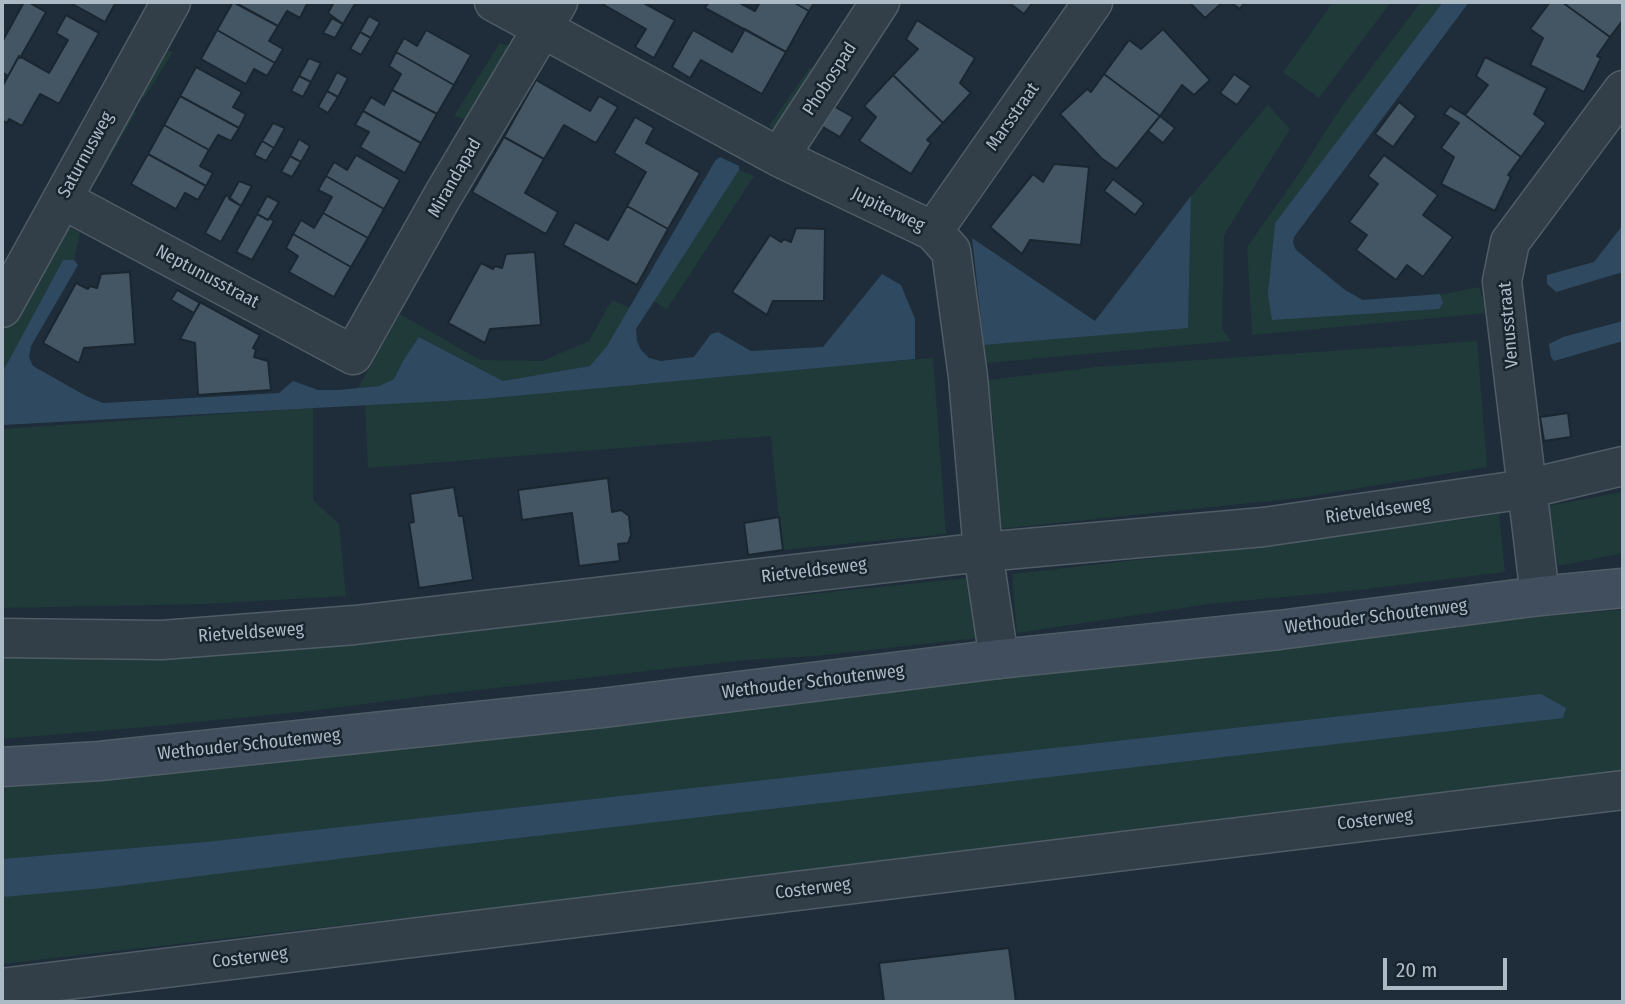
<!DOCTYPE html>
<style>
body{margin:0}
#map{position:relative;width:1625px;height:1004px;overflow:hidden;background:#1e2d39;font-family:"Fira Sans Condensed",sans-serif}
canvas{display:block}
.frame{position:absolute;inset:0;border:4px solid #acbac6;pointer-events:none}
.scale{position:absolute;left:1383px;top:958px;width:124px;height:32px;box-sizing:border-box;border:4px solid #acbac6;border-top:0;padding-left:9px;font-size:21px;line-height:24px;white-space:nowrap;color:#acbac6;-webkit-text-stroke:5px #18242e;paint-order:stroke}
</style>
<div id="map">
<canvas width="1625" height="1004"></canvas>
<div class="frame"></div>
<div class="scale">20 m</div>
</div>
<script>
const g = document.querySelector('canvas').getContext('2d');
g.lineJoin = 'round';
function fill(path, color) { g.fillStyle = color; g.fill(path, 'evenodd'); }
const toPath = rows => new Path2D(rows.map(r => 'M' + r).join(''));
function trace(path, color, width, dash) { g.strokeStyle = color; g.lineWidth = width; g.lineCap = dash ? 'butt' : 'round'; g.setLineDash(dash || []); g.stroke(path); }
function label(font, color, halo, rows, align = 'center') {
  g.font = font + ' "Fira Sans Condensed",sans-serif'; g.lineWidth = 5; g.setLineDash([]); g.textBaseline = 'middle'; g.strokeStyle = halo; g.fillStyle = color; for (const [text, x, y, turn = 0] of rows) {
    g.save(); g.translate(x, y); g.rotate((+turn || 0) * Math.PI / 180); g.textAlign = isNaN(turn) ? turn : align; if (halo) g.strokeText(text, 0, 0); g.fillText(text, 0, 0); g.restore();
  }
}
const green = toPath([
 [1333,2,1391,2,1319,98,1283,72],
 [1421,2,1443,2,1275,223,1269,288,1272,319,1443,303,1440,295,1479,287,1488,313,1252,335,1247,247,1296,178,1342,106],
 [500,43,516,48,470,121,454,116],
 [157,47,173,52,144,98,135,90],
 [810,67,818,73,781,135,769,126],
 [1268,105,1290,129,1224,235,1222,329,1231,341,987,363,984,345,1188,327,1191,196],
 [125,106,136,112,96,182,86,176],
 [739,170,754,176,667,309,653,301],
 [62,222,80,233,74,260,63,260,2,373,2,328,37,269],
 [612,300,630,308,607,346,590,366,503,381,420,337,403,361,394,379,379,386,358,388,400,314,480,360,542,361,589,341],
 [1477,341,1487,467,1299,498,998,529,993,419,988,380,1096,367],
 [933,358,946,534,782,550,771,436,368,468,365,405],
 [313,408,313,500,339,524,346,596,204,604,2,608,2,429],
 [1623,492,1623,553,1558,566,1548,506],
 [1499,514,1505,572,1358,590,1209,604,1017,633,1012,574,1305,541],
 [968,578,977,638,816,656,746,660,442,694,309,711,146,727,2,739,2,655,374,642,673,608],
 [1623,610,1623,772,1265,813,658,889,2,964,2,785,1390,635,1516,618]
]);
const water = toPath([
 [1443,2,1469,2,1294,237,1293,243,1296,250,1345,290,1363,300,1440,294,1443,303,1439,309,1272,320,1268,294,1275,223],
 [720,157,739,166,739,170,636,329,637,341,641,350,649,358,661,361,694,357,711,334,718,332,751,351,823,347,882,274,901,285,915,319,915,359,481,399,2,425,2,373,63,260,74,260,78,265,31,346,29,357,33,366,86,396,103,403,279,393,293,381,318,390,338,390,379,386,394,379,403,361,419,337,503,381,590,366,607,346,715,161],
 [1191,196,1188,328,984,345,972,238,1095,321],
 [1623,225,1623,272,1556,292,1547,284,1547,275,1594,262],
 [1623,321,1623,341,1554,361,1551,357,1549,344,1563,337],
 [1541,694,1566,708,1563,718,370,855,103,888,2,897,2,859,206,842]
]);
const building = toPath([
 [24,2,28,2,46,12,20,58,19,56,8,76,2,72,2,42,24,2],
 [69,2,116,2,105,22,69,2],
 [233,2,278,26,269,41,283,49,275,63,217,30,233,2],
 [234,2,304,2,307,4,300,18,287,11,278,26,234,2],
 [334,2,356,2,343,24,328,13,334,2],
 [599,2,642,2,675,20,654,58,635,47,646,29,599,2],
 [709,2,738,2,755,11,760,2,793,2,809,11,786,52,705,8,709,2],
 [793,2,815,2,809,11,793,2],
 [1008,2,1033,2,1024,14,1008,2],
 [1189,2,1223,2,1205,18,1189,2],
 [1230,2,1245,2,1240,9,1230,2],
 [1550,2,1562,2,1610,37,1597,56,1601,58,1584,92,1530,65,1543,38,1530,29,1550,2],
 [1562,2,1623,2,1623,20,1610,37,1562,2],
 [66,15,99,33,59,104,40,94,22,126,9,119,7,123,2,120,2,87,19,56,49,73,68,40,56,33,66,15],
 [369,16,380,22,371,38,360,32,369,16],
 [332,18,343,24,335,38,323,33,332,18],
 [917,20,975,58,960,83,971,93,943,123,893,75,918,49,906,39,917,20],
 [745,29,786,52,762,94,701,60,690,78,672,67,693,30,732,52,745,29],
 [1163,29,1210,80,1194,95,1182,85,1160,116,1104,74,1129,40,1141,49,1163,29],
 [217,30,275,63,267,76,254,69,246,84,201,59,217,30],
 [426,30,471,55,454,85,396,52,404,38,417,46,426,30],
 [360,32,371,38,361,55,350,49,360,32],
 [396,52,454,85,437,114,392,90,401,74,389,66,396,52],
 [1485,57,1547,88,1534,114,1546,123,1521,157,1465,115,1488,85,1476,76,1485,57],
 [309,58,321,63,311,82,299,76,309,58],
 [196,67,242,92,233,107,246,114,239,128,180,96,196,67],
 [337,72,348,78,338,97,327,91,337,72],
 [1104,74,1160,116,1117,169,1101,158,1060,114,1087,89,1091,92,1104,74],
 [1234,74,1251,86,1237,105,1220,93,1234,74],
 [893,75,943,123,927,140,931,143,911,174,859,141,876,117,864,106,893,75],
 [299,76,311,82,303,97,291,91,299,76],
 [536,80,590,111,599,96,618,107,596,143,564,125,544,159,504,137,536,80],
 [392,90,437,114,421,143,363,111,371,97,384,105,392,90],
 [327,91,338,97,328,113,318,107,327,91],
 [180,96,239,128,231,141,218,135,209,150,164,125,180,96],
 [1399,102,1416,116,1393,147,1375,134,1399,102],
 [830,104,853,117,840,137,818,124,830,104],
 [1450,106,1465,115,1521,157,1508,175,1511,177,1495,211,1441,184,1454,157,1441,148,1459,123,1444,114,1450,106],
 [363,111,421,143,405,173,360,147,369,132,355,125,363,111],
 [1160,116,1175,128,1163,143,1148,131,1160,116],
 [635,117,654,128,646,143,700,173,668,229,627,206,646,172,614,153,635,117],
 [273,123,285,128,274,148,262,141,273,123],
 [164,125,209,150,200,166,213,173,206,186,148,154,164,125],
 [504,137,544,159,525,193,558,212,546,234,472,192,504,137],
 [299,139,310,146,301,162,290,156,299,139],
 [262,141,274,148,266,161,254,155,262,141],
 [148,154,206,186,198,200,185,193,176,209,131,184,148,154],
 [356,155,400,180,384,209,326,176,334,162,347,170,356,155],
 [1384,155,1438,195,1423,215,1453,237,1423,277,1407,265,1396,280,1356,250,1367,235,1349,222,1378,184,1368,176,1384,155],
 [290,156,301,162,292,177,281,172,290,156],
 [1054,164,1089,167,1081,245,1030,240,1022,254,990,227,1033,174,1043,182,1054,164],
 [326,176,384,209,368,238,323,213,332,197,318,190,326,176],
 [1113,179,1144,203,1135,215,1104,191,1113,179],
 [239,181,252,186,241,206,229,199,239,181],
 [226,195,241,206,221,242,205,233,226,195],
 [267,196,279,202,268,220,257,214,267,196],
 [627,206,668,229,637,285,563,245,575,222,608,240,627,206],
 [323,213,368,238,351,267,293,234,301,220,314,228,323,213],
 [257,214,268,220,269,218,274,221,252,260,236,252,257,214],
 [796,228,825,229,824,301,773,301,767,315,732,292,770,235,781,242,784,239,791,242,796,228],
 [293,234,351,267,334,297,289,272,298,256,286,248,293,234],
 [535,252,541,325,490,329,485,343,448,323,481,263,493,269,495,266,502,268,506,254,535,252],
 [130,272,135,344,84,348,79,363,43,343,76,283,88,289,90,286,97,288,101,274,130,272],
 [177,290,200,303,194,313,171,300,177,290],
 [200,302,260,335,253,348,256,350,254,357,268,361,271,390,198,395,195,343,180,339,200,302],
 [1568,413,1571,437,1544,441,1540,417,1568,413],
 [608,478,612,512,621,510,629,516,631,535,628,543,618,544,620,561,579,566,572,513,522,520,518,490,608,478],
 [454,487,459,516,463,516,473,580,419,588,409,523,414,522,410,494,454,487],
 [779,517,783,550,748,555,744,523,779,517],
 [1009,948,1016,1002,884,1002,879,963,1009,948]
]);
const street = toPath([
 [494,2,779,157,933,231,951,251,968,377,983,552,999,659],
 [779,157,880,2],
 [62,199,353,355,442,197,558,2],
 [933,231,1093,2],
 [2,308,171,2],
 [1540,596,1502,281,1510,242,1623,90],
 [2,638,162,640,355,625,983,552,1264,527,1526,489,1623,466],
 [2,988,1623,790]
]);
const secondary = toPath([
 [2,767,100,761,602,708,999,659,1279,630,1540,596,1623,588]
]);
const streetNames = [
 ["Phobospad",830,79,-57],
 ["Marsstraat",1013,117,-55],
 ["Saturnusweg",86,155,-61],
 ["Mirandapad",455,178,-60],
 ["Jupiterweg",888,210,26],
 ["Neptunusstraat",207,277,28],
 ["Venusstraat",1509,325,-95],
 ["Rietveldseweg",1378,511,-8],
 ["Rietveldseweg",814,571,-7],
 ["Wethouder Schoutenweg",1376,617,-7],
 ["Rietveldseweg",251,633,-4],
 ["Wethouder Schoutenweg",813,682,-7],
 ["Wethouder Schoutenweg",249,745,-6],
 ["Costerweg",1375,820,-7],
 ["Costerweg",813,889,-7],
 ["Costerweg",250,958,-7]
];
fill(green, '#203a3a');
fill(water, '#2f4a60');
fill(building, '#445563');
trace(building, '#1a2630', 2);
trace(street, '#505d67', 41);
trace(secondary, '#505d67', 41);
trace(street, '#323f49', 38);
trace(secondary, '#404e5d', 38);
label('18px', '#acbac6', '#18242e', streetNames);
</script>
